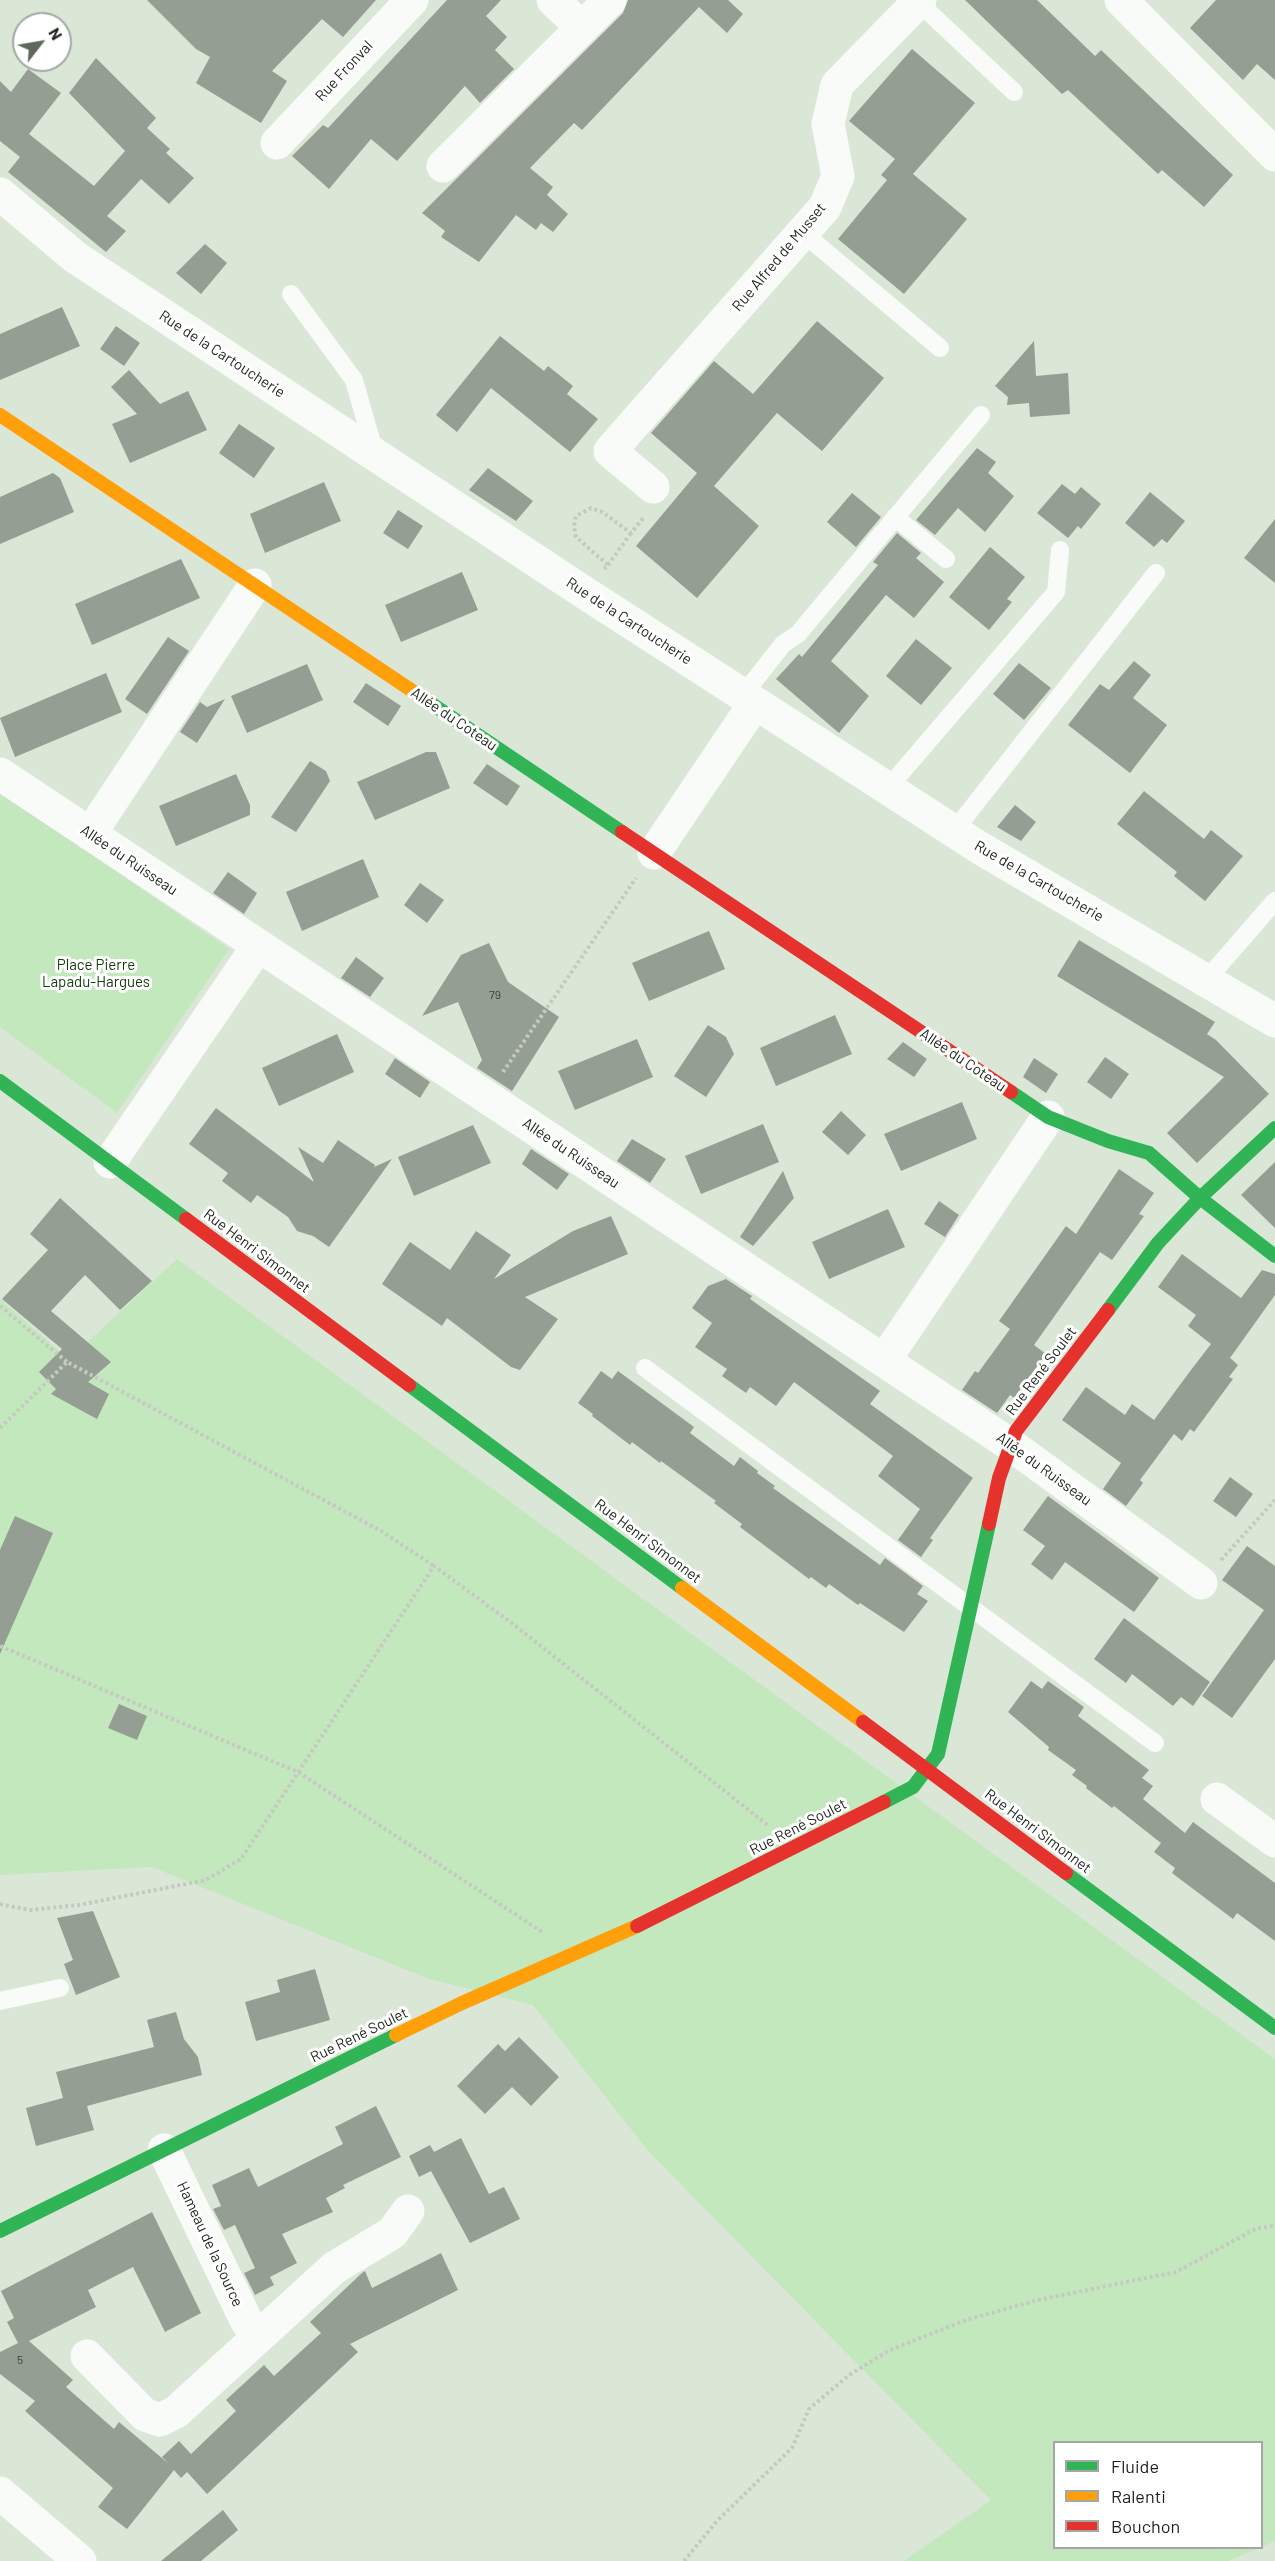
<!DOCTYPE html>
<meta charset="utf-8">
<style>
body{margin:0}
#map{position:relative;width:1275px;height:2561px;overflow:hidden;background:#dae7d7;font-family:Barlow,sans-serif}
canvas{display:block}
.legend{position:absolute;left:1053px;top:2441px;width:210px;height:108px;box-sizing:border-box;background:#fff;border:2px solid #a4a8a3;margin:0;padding:8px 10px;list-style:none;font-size:18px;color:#1c251a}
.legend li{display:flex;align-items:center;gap:12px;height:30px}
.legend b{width:30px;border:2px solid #a4a8a3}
.north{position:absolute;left:12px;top:12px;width:60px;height:60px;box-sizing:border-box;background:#fff;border:2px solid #a4a8a3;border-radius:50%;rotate:59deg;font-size:16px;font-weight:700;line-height:24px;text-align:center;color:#1c251a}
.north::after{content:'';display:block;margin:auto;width:21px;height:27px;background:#5e695c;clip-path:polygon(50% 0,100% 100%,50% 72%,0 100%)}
</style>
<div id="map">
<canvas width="1275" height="2561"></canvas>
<ul class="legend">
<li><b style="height:8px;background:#30b455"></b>Fluide</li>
<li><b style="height:8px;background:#ff9f0a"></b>Ralenti</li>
<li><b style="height:8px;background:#e5322d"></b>Bouchon</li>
</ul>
<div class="north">N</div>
</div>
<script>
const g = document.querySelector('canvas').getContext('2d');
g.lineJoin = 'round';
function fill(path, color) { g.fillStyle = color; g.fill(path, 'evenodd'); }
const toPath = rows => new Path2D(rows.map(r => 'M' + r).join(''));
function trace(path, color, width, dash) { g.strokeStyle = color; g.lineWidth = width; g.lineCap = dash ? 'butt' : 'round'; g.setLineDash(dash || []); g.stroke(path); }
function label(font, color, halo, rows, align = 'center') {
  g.font = font + ' Barlow,sans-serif'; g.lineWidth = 6; g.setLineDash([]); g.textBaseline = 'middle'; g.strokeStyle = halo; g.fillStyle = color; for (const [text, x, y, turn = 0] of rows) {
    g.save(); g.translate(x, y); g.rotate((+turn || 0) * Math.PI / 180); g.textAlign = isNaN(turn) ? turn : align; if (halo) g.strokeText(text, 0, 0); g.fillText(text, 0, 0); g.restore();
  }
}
const green = toPath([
 [0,791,229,949,117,1113,0,1027],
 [177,1259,1275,2059,1275,2541,1262,2547,1262,2442,1054,2442,1054,2548,1259,2548,1228,2561,904,2561,991,2500,648,2151,533,2005,426,1978,152,1867,0,1875,0,1299,69,1359]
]);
const building = toPath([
 [147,0,376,0,343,37,322,19,272,71,287,81,261,123,196,83,210,57,196,49],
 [447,0,501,0,486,16,507,37,495,50,514,69,480,103,465,86,397,161,371,139,329,189,292,156,323,125,328,128],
 [628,0,728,0,743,14,727,33,699,7,582,130,574,123,530,168,553,187,547,195,568,214,553,232,541,223,536,230,516,215,479,262,441,237,445,231,422,213,623,13],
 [965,0,1037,0,1095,56,1101,50,1233,175,1204,207,1162,170,1158,174,1068,90,1062,94],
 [1216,0,1275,0,1275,80,1257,64,1243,80,1190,28],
 [912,49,975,103,913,174,967,219,904,294,838,239,887,180,881,175,895,159,849,121],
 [96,58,156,118,147,128,170,149,166,153,194,178,169,204,141,179,107,216,126,231,106,252,8,172,20,157,0,141,0,81,11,92,28,69,61,93,29,134,94,186,125,151,69,93],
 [205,244,227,263,201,294,176,273],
 [62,307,80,346,0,380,0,334],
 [817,321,884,378,822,451,777,413,714,486,759,526,697,598,636,546,697,473,651,433,714,361,753,394],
 [116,326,140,343,124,366,100,349],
 [500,336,544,371,548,366,573,386,567,394,598,419,570,452,491,388,457,432,436,415],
 [1034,341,1036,376,1068,373,1070,414,1030,417,1029,403,1007,405,1008,397,995,386],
 [129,370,160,404,188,391,207,430,130,463,112,424,137,414,111,387],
 [239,424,275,448,254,478,219,453],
 [977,448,996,462,988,473,1014,496,985,532,958,508,935,535,916,520],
 [488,468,533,501,516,521,469,490],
 [53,473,60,478,74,512,0,544,0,497],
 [324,482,341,521,265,553,250,514],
 [1062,484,1075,494,1081,487,1101,504,1081,529,1078,526,1068,538,1037,513],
 [1150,492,1185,521,1167,543,1162,539,1154,547,1125,523],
 [852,493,881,517,856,547,827,522],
 [398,510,423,526,408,549,383,533],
 [1275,519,1275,583,1244,558],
 [897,533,921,553,916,558,944,582,914,618,886,595,831,661,869,696,839,733,776,679,799,654,802,657,878,565,873,562],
 [990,547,1025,577,1007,599,1012,602,989,630,949,597],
 [181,559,200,598,92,645,75,604],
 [462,572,478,610,401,642,385,605],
 [168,637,189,651,147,714,125,699],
 [916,639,952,668,921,705,886,676],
 [1134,661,1151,675,1133,698,1167,725,1130,773,1068,725,1100,684,1109,690],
 [1019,663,1051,688,1024,720,993,694],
 [307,664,323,700,247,733,231,696],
 [106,673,122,712,15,757,0,718],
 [366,683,401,706,388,726,353,702],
 [225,699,197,743,180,732,200,702,207,707],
 [426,752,436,752,450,788,375,820,357,782],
 [310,761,326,771,330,781,296,832,271,817],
 [487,764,520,786,507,806,473,783],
 [236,774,250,805,250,815,176,846,159,806],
 [1144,791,1204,839,1211,830,1243,856,1205,901,1174,876,1177,872,1117,824],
 [1015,805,1036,822,1021,841,997,827],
 [363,859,379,897,302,931,286,892],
 [228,872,257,893,244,914,213,893],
 [420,883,444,900,427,923,404,905],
 [709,931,725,969,649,1001,632,963],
 [1079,940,1215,1022,1207,1034,1216,1040,1269,1094,1197,1163,1167,1133,1224,1077,1057,976],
 [489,943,508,982,559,1017,512,1091,477,1068,482,1060,458,1002,422,1016,461,955],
 [356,957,384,978,370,997,341,978],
 [835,1015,852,1054,776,1086,760,1048],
 [708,1025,726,1037,734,1054,706,1097,674,1076],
 [337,1034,354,1072,279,1106,262,1068],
 [637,1039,653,1077,575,1110,558,1071],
 [903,1042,927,1059,914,1077,887,1059],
 [1105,1057,1129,1074,1111,1099,1087,1082],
 [395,1058,430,1082,420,1098,385,1074],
 [1034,1058,1058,1074,1046,1093,1023,1077],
 [962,1102,977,1139,901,1171,884,1134],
 [216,1108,314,1182,298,1147,323,1163,338,1140,375,1165,374,1167,392,1159,329,1247,313,1236,297,1231,288,1217,257,1195,251,1203,222,1181,228,1173,189,1144],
 [841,1111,866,1135,848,1155,822,1132],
 [763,1124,779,1162,701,1194,685,1156],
 [473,1125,491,1163,414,1196,398,1157],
 [632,1139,666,1159,650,1183,617,1161],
 [531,1149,569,1174,557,1190,522,1164],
 [1275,1162,1275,1228,1241,1195],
 [1119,1169,1154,1193,1139,1214,1144,1216,1112,1260,1100,1252,1034,1345,1046,1354,1014,1398,1010,1395,997,1413,962,1390,975,1371,978,1373,1010,1329,999,1321,1066,1226,1076,1234],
 [783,1171,794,1198,753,1246,740,1237],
 [60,1198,152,1281,120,1310,85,1275,51,1311,111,1362,88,1382,109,1394,97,1419,51,1394,56,1389,39,1372,62,1349,2,1299,48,1250,30,1234],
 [939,1201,959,1215,945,1237,924,1224],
 [888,1209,905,1247,829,1279,812,1242],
 [611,1216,628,1254,525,1297,558,1319,520,1370,511,1367,447,1318,442,1326,382,1284,410,1242,450,1270,476,1231,511,1255,494,1279,573,1231],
 [1182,1254,1241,1298,1262,1270,1275,1274,1275,1295,1230,1358,1238,1365,1229,1377,1233,1379,1194,1432,1190,1429,1182,1441,1174,1434,1140,1480,1143,1483,1126,1506,1103,1489,1121,1463,1062,1420,1086,1387,1125,1415,1132,1404,1154,1420,1191,1370,1211,1344,1188,1326,1196,1315,1158,1287],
 [726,1279,752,1296,750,1299,880,1391,870,1404,973,1478,930,1538,933,1540,921,1557,898,1540,920,1509,878,1476,893,1456,794,1382,776,1406,750,1387,746,1393,722,1376,727,1369,695,1347,712,1323,692,1308,708,1286],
 [601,1371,612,1379,618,1371,694,1427,690,1433,734,1466,740,1457,758,1471,757,1473,775,1486,773,1488,880,1565,885,1558,923,1586,917,1594,928,1601,904,1632,860,1603,858,1605,829,1584,826,1588,811,1577,809,1579,740,1527,742,1524,714,1503,716,1501,661,1461,660,1463,632,1442,630,1445,592,1416,593,1414,578,1403],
 [1230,1477,1253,1494,1236,1517,1213,1501],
 [1048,1496,1159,1578,1134,1612,1065,1562,1052,1580,1031,1564,1045,1546,1023,1530],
 [15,1516,53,1533,0,1654,0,1550],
 [1247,1546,1275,1566,1275,1659,1232,1718,1202,1696,1264,1610,1222,1580],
 [1124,1618,1210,1682,1193,1706,1181,1697,1173,1706,1132,1674,1126,1683,1094,1659],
 [1031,1681,1042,1689,1048,1681,1084,1707,1078,1716,1149,1770,1142,1778,1153,1786,1143,1799,1185,1833,1193,1822,1275,1883,1275,1941,1237,1913,1233,1919,1172,1873,1175,1868,1154,1852,1161,1843,1114,1806,1112,1808,1086,1788,1087,1786,1072,1775,1076,1770,1048,1750,1049,1747,1008,1712],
 [119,1704,147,1716,137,1740,108,1728],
 [93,1911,120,1977,76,1995,64,1964,73,1960,57,1918],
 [315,1969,330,2020,256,2041,245,2002,280,1992,277,1980],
 [176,2012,184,2039,198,2057,202,2075,87,2106,94,2130,36,2146,26,2108,63,2098,56,2072,154,2047,147,2020],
 [519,2037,559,2077,531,2106,512,2087,485,2114,457,2086,498,2044,505,2051],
 [376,2106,401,2157,343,2185,345,2188,326,2198,333,2212,282,2234,297,2263,270,2277,274,2285,255,2295,244,2273,255,2268,235,2225,224,2230,213,2209,221,2206,212,2185,249,2168,258,2187,343,2144,335,2127],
 [461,2138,489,2194,504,2187,520,2219,470,2243,431,2171,419,2177,409,2156,430,2145,434,2152],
 [152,2212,201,2313,165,2332,133,2267,88,2290,96,2307,29,2341,73,2380,66,2387,114,2429,119,2422,169,2464,162,2457,179,2441,191,2454,236,2411,226,2400,264,2365,274,2376,321,2333,310,2322,362,2273,365,2271,372,2288,441,2253,458,2290,350,2344,358,2352,207,2494,187,2472,181,2478,174,2470,127,2529,98,2507,113,2488,25,2411,35,2401,0,2374,0,2352,18,2343,7,2322,14,2318,1,2291],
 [223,2510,238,2530,201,2561,161,2561]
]);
const path = toPath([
 [608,565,631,533],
 [604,569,608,565,576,537,574,526,576,516,591,508,602,512,631,533,644,517],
 [503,1072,636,878],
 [0,1306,67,1362],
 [0,1428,67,1362,383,1532,434,1566],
 [1221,1560,1275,1500],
 [0,1646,298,1772,544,1933],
 [0,1904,30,1910,79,1905,206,1880,241,1859,434,1566,513,1624,769,1826],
 [684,2561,717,2521,792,2448,809,2409,849,2375,890,2350,966,2320,1038,2300,1176,2272,1257,2228,1275,2226]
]);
const lane = toPath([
 [918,2,1014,92],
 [802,232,940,348],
 [291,294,354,380,375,454],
 [895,517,946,559],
 [743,695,783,644,798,634,981,415],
 [888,788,1056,592,1060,550],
 [954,831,1156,573],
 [1207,979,1275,901],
 [645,1368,1155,1743],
 [0,2001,60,1988]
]);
const street = toPath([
 [553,0,582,28],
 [1121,0,1275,155],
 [277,143,412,0],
 [443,166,610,0],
 [0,194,75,257,585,593,980,848,1275,1021],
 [653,487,610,451,825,207,838,176,828,124,837,85,920,0],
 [0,774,1011,1445,1201,1583],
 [90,834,255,585],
 [654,853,755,703],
 [110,1162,258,946],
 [884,1361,1048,1117],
 [1217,1799,1275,1841],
 [164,2150,246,2320,257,2337],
 [87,2356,145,2415,160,2420,176,2412,334,2268,392,2233,408,2211],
 [0,2493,80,2561]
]);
const fast = toPath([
 [429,702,622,832],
 [0,1081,186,1219],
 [1011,1092,1048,1117,1108,1141,1149,1153,1200,1198,1275,1256],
 [1108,1310,1158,1243,1200,1198,1275,1128],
 [409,1385,682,1588],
 [884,1802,913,1787,938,1754,989,1524],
 [1066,1873,1275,2028],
 [0,2231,396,2035]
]);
const slow = toPath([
 [0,415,429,702],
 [682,1588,863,1722],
 [396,2035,462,2003,637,1926]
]);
const jam = toPath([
 [622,832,1011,1092],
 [186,1219,409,1385],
 [989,1524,999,1478,1016,1431,1108,1310],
 [863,1722,1066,1873],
 [637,1926,884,1802]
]);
const numberNames = [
 ["79",495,995],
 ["5",20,2360]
];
const streetNames = [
 ["Rue Fronval",344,71,-47],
 ["Rue Alfred de Musset",779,257,-50],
 ["Rue de la Cartoucherie",222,354,33],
 ["Rue de la Cartoucherie",629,621,33],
 ["Allée du Coteau",454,719,34],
 ["Allée du Ruisseau",129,860,34],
 ["Rue de la Cartoucherie",1039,881,30],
 ["Allée du Coteau",963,1060,34],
 ["Allée du Ruisseau",571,1153,34],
 ["Rue Henri Simonnet",257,1251,37],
 ["Rue René Soulet",1041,1371,-53],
 ["Allée du Ruisseau",1044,1469,36],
 ["Rue Henri Simonnet",648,1541,37],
 ["Rue René Soulet",798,1827,-27],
 ["Rue Henri Simonnet",1038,1831,37],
 ["Rue René Soulet",359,2035,-26],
 ["Hameau de la Source",210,2244,65]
];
const parkNames = [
 ["Place Pierre",96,965],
 ["Lapadu-Hargues",96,982]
];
fill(green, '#c4e8bd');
fill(building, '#949e92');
trace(path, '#c4c9c2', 4, [3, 3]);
trace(lane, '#f9fbf9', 18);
trace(street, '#f9fbf9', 33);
trace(fast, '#30b455', 14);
trace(slow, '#ff9f0a', 14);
trace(jam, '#e5322d', 14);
label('12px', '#3a4338', null, numberNames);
label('15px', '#1c251a', '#fff', streetNames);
label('15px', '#143c0d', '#fff', parkNames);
</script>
